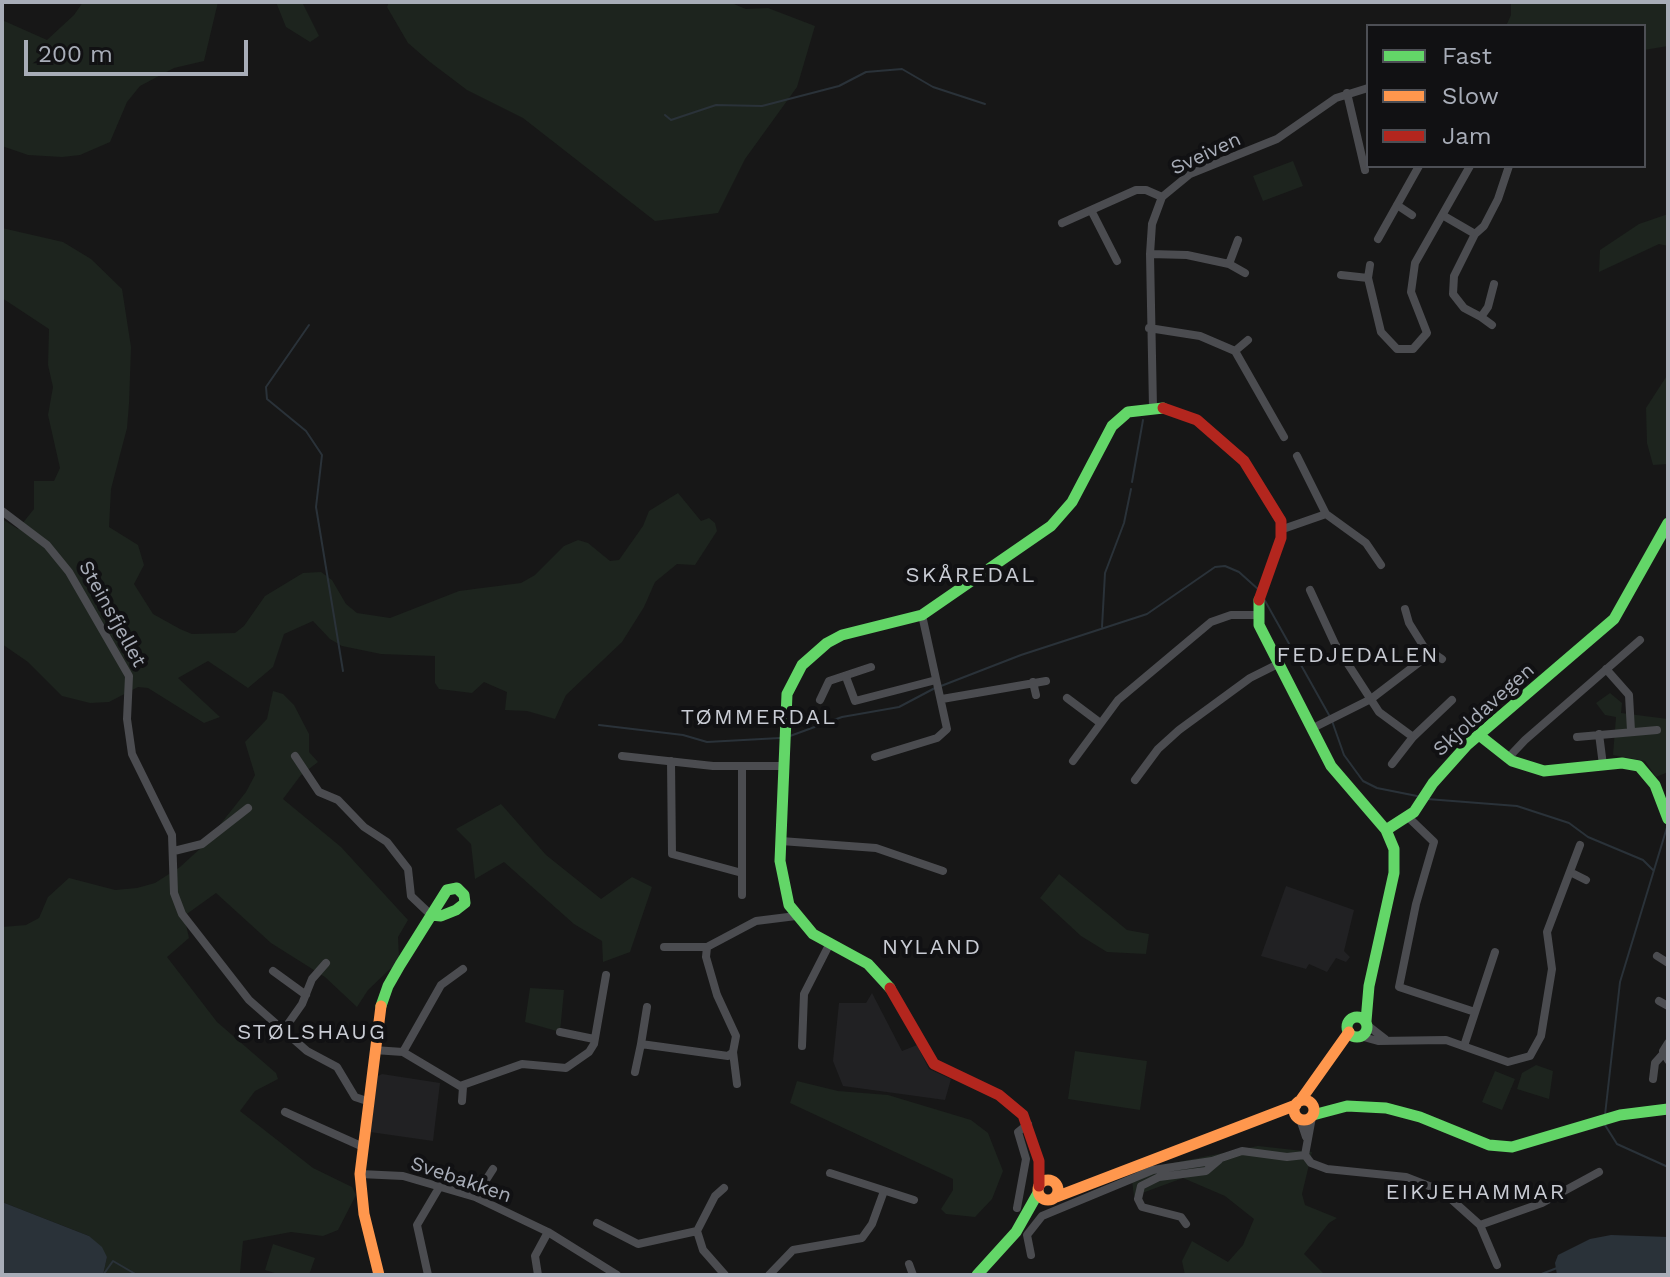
<!DOCTYPE html>
<meta charset="utf-8">
<style>
body{margin:0}
#map{position:relative;width:1670px;height:1277px;overflow:hidden;background:#171717;font-family:"Work Sans",sans-serif}
canvas{display:block}
.frame{position:absolute;inset:0;border:4px solid #a8adb8;pointer-events:none}
.legend{position:absolute;left:1366px;top:24px;width:280px;height:144px;box-sizing:border-box;background:#111113;border:2px solid #4d4f55;margin:0;padding:10px 14px;list-style:none;font-size:24px;color:#a8adb8}
.legend li{display:flex;align-items:center;gap:16px;height:40px}
.legend b{width:40px;border:2px solid #4d4f55}
.scale{position:absolute;left:24px;top:40px;width:224px;height:36px;box-sizing:border-box;border:4px solid #a8adb8;border-top:0;padding-left:10px;font-size:24px;line-height:28px;white-space:nowrap;color:#a8adb8;-webkit-text-stroke:6px #111113;paint-order:stroke}
</style>
<div id="map">
<canvas width="1670" height="1277"></canvas>
<div class="frame"></div>
<ul class="legend">
<li><b style="height:10px;background:#63d668"></b>Fast</li>
<li><b style="height:10px;background:#ff974d"></b>Slow</li>
<li><b style="height:10px;background:#b3261e"></b>Jam</li>
</ul>
<div class="scale">200 m</div>
</div>
<script>
const g = document.querySelector('canvas').getContext('2d');
g.lineJoin = 'round';
function fill(path, color) { g.fillStyle = color; g.fill(path, 'evenodd'); }
const toPath = rows => new Path2D(rows.map(r => 'M' + r).join(''));
function trace(path, color, width, dash) { g.strokeStyle = color; g.lineWidth = width; g.lineCap = dash ? 'butt' : 'round'; g.setLineDash(dash || []); g.stroke(path); }
function label(font, color, halo, rows, align = 'center') {
  g.font = font + ' "Work Sans",sans-serif'; g.lineWidth = 8; g.setLineDash([]); g.textBaseline = 'middle'; g.strokeStyle = halo; g.fillStyle = color; for (const [text, x, y, turn = 0] of rows) {
    g.save(); g.translate(x, y); g.rotate((+turn || 0) * Math.PI / 180); g.textAlign = isNaN(turn) ? turn : align; if (halo) g.strokeText(text, 0, 0); g.fillText(text, 0, 0); g.restore();
  }
}
const built = toPath([
 [1286,886,1354,910,1344,951,1350,957,1346,962,1336,958,1327,972,1309,964,1306,969,1261,956],
 [872,993,902,1051,917,1045,929,1069,951,1079,945,1100,843,1086,833,1061,839,1003,866,1003],
 [382,1074,440,1083,433,1141,370,1132,378,1076]
]);
const green = toPath([
 [83,2,218,2,204,61,174,68,140,86,127,102,110,142,80,155,62,157,28,155,2,146,2,20,47,40,74,15],
 [276,2,302,2,319,36,310,42,286,27],
 [389,2,729,2,746,9,768,8,815,26,797,87,745,159,718,213,655,221,523,118,467,90,430,62,408,43,387,7],
 [1511,2,1668,2,1668,46,1644,50,1644,26,1506,26,1511,15],
 [1293,161,1303,186,1263,201,1253,176],
 [1668,214,1668,246,1659,244,1599,272,1600,250,1639,224],
 [2,228,63,242,91,259,122,289,131,347,129,404,127,428,111,489,109,527,138,545,144,565,134,584,153,614,180,629,192,634,235,633,244,626,265,596,303,573,321,572,332,580,346,604,357,613,390,618,459,591,521,583,535,575,564,546,578,540,588,543,610,561,619,560,643,526,649,511,678,493,701,521,709,518,715,523,717,531,695,565,677,564,655,582,644,607,622,642,566,695,555,719,527,711,505,710,507,692,484,682,472,693,439,689,435,683,435,656,381,654,342,646,330,639,313,621,284,634,273,667,248,688,208,661,178,678,220,717,204,723,148,688,138,687,109,702,90,703,62,696,28,662,2,644,2,519,18,529,34,509,34,481,54,481,60,468,48,415,53,387,48,365,49,329,2,298],
 [1668,374,1668,464,1653,465,1647,443,1646,408],
 [273,691,283,694,294,705,309,734,309,752,318,762,301,775,283,799,341,847,408,920,398,937,399,957,404,965,390,969,368,990,357,1007,325,977,271,943,216,893,184,916,189,938,167,957,217,1022,276,1073,278,1079,255,1091,240,1111,313,1168,352,1187,356,1195,338,1230,323,1236,291,1232,243,1241,240,1273,243,1275,103,1275,107,1257,89,1236,2,1202,2,927,26,925,39,918,48,897,69,878,115,890,137,888,155,883,180,867,203,846,246,792,255,775,245,742,267,719],
 [1610,693,1622,703,1621,713,1668,719,1668,772,1656,777,1645,761,1613,755,1616,717,1605,715,1596,703],
 [501,804,546,855,601,899,632,877,652,887,630,952,603,962,602,941,574,924,504,862,475,879,471,844,456,829],
 [1059,874,1127,930,1149,934,1146,954,1107,952,1081,936,1040,898],
 [530,988,564,990,560,1032,525,1022],
 [1075,1051,1147,1061,1140,1110,1068,1099],
 [1536,1065,1553,1071,1549,1099,1517,1089,1522,1073],
 [1495,1071,1515,1079,1502,1110,1482,1102],
 [797,1081,838,1091,888,1095,971,1120,988,1133,1003,1171,992,1199,975,1217,946,1214,941,1209,953,1190,953,1179,790,1103],
 [1258,1146,1312,1152,1302,1194,1305,1205,1337,1218,1329,1223,1304,1254,1323,1273,1339,1275,1185,1275,1182,1261,1192,1241,1228,1262,1243,1245,1254,1219,1225,1196,1183,1178,1134,1196,1132,1181,1138,1170],
 [273,1244,315,1258,309,1275,281,1275,265,1270]
]);
const water = toPath([
 [2,1202,89,1236,102,1247,107,1257,103,1275,2,1275],
 [1611,1235,1668,1237,1668,1275,1557,1275,1555,1263,1558,1255,1590,1239]
]);
const stream = toPath([
 [665,115,671,120,716,105,762,106,839,86,866,72,902,69,933,87,985,104],
 [309,325,266,387,267,399,306,431,322,455,316,507,343,671],
 [1132,482,1143,420],
 [1264,599,1329,715],
 [1102,627,1105,573,1124,523,1131,489],
 [941,686,1021,655,1147,614,1215,567,1225,566,1239,572,1259,590],
 [1332,721,1344,755,1363,781,1377,788,1417,796],
 [599,725,683,735,707,742,780,738],
 [790,736,842,717,899,707,935,688],
 [1427,799,1517,806,1569,823,1588,837,1643,860,1653,870],
 [1605,1115,1620,982,1668,824],
 [1605,1125,1617,1144,1668,1167],
 [103,1275,113,1261,137,1275],
 [1539,1275,1557,1268]
]);
const street = toPath([
 [1347,93,1365,170],
 [1397,205,1412,215],
 [1091,210,1117,261],
 [1444,216,1475,234,1484,226,1498,199,1509,166],
 [1062,223,1136,190,1146,190,1162,197],
 [1475,234,1454,276,1453,294,1464,308,1481,317,1488,307,1494,284],
 [1378,239,1419,166],
 [1150,254,1187,255,1229,264,1245,273],
 [1229,264,1238,240],
 [1370,265,1368,278,1381,332,1397,349,1413,349,1427,333,1411,292,1415,263,1470,166],
 [1341,275,1368,278],
 [1481,317,1492,325],
 [1149,328,1200,336,1235,351,1284,437],
 [1235,351,1248,340],
 [1153,408,1150,254,1152,224,1162,197,1190,174,1277,139,1336,98,1368,88],
 [1297,456,1326,514,1366,543,1381,565],
 [2,511,47,545,69,572,129,676,127,719,132,754,172,835,174,893,182,914,249,1000,307,1051,337,1067,355,1097,367,1101],
 [1283,529,1326,514],
 [1310,590,1335,644,1379,712,1413,737,1452,700],
 [1405,609,1409,623,1424,647,1442,659],
 [1606,669,1629,695,1631,731],
 [846,677,855,701,936,680],
 [1033,682,1036,695],
 [1067,698,1099,722],
 [942,699,1046,681],
 [820,700,829,681,871,667],
 [1311,729,1371,699,1430,654],
 [1599,734,1603,765],
 [1577,737,1657,730],
 [295,756,319,792,338,800,364,827,387,842,408,869,411,896,431,915],
 [622,756,713,766,783,766],
 [875,757,937,738,947,729,922,615],
 [1508,758,1525,740,1640,640],
 [671,761,672,854,742,873,742,766],
 [1073,761,1118,700,1211,622,1231,615,1256,615],
 [1392,764,1413,737],
 [1135,780,1158,749,1179,730,1250,678,1278,664],
 [1408,817,1434,842,1416,904,1399,987,1475,1012],
 [781,841,876,848,943,871],
 [174,851,202,844,248,808],
 [1570,872,1586,880],
 [742,895,742,873],
 [664,947,707,947],
 [1657,956,1668,963],
 [273,971,306,995],
 [1659,1001,1668,1006],
 [647,1007,641,1044,728,1056,733,1052,736,1036,717,995,706,957,707,947,756,921,796,916],
 [1367,1025,1385,1039],
 [283,1031,302,1004,312,979,326,963],
 [560,1032,594,1039],
 [1360,1036,1378,1041,1446,1040,1508,1062,1530,1056,1541,1036,1552,969,1547,932,1580,845],
 [1668,1043,1663,1051,1668,1060],
 [802,1046,804,994,829,945],
 [1464,1046,1495,952],
 [374,1050,403,1052,460,1086,522,1064,566,1068,589,1052,594,1044,606,975],
 [403,1052,441,985,463,969],
 [733,1052,737,1084],
 [635,1072,641,1044],
 [1653,1079,1655,1063,1663,1054],
 [462,1101,463,1087],
 [285,1112,361,1146],
 [1312,1117,1305,1155,1311,1163,1327,1169,1406,1177,1442,1191,1480,1225,1497,1265],
 [1300,1119,1306,1137],
 [830,1173,914,1200],
 [360,1174,403,1176,475,1197,548,1232,617,1275],
 [724,1188,715,1196,697,1231,703,1250,725,1275],
 [475,1197,493,1169],
 [1017,1208,1026,1159,1018,1132,1028,1124],
 [597,1223,638,1244,697,1231],
 [1186,1224,1181,1217,1142,1207,1138,1199,1141,1186,1159,1177,1206,1171,1219,1160],
 [1480,1225,1542,1203,1599,1172],
 [1031,1255,1027,1235,1042,1216,1153,1170,1212,1161,1242,1151,1287,1157,1305,1155],
 [909,1264,913,1275],
 [428,1275,417,1225,440,1186],
 [538,1275,535,1256,548,1232],
 [769,1275,793,1250,862,1238,872,1224,884,1191]
]);
const fast = toPath([
 [1259,600,1259,625,1331,766,1386,830,1394,849,1394,873,1369,986,1366,1021],
 [1479,735,1512,761,1544,771,1622,763,1639,766,1655,785,1668,819],
 [1386,830,1414,812,1433,783,1467,745,1614,619,1668,523],
 [890,988,868,964,813,934,789,905,780,861,787,694,802,665,827,643,842,635,922,615,1051,526,1072,502,1112,426,1128,412,1163,408],
 [381,1006,388,986,400,965,447,890,457,888,464,895,465,903,456,910,441,916,431,915],
 '1347 1027a10 10 0 1 1 20 0a10 10 0 1 1-20 0Z',
 [1313,1115,1347,1106,1386,1108,1420,1117,1489,1145,1512,1147,1620,1115,1668,1109],
 [977,1275,1016,1232,1038,1193]
]);
const slow = toPath([
 '1294 1110a10 10 0 1 1 20 0a10 10 0 1 1-20 0Z',
 [1300,1101,1349,1032],
 '1038 1190a10 10 0 1 1 20 0a10 10 0 1 1-20 0Z',
 [1056,1197,1296,1105],
 [379,1275,364,1214,360,1174,381,1006]
]);
const jam = toPath([
 [1163,408,1197,420,1244,461,1281,521,1281,538,1259,600],
 [890,988,934,1064,999,1095,1023,1115,1039,1161,1039,1186]
]);
const streetNames = [
 ["Sveiven",1206,154,-25],
 ["Steinsfjellet",112,614,61],
 ["Skjoldavegen",1484,710,-42],
 ["Svebakken",461,1180,19]
];
const neighbourhoodNames = [
 ["SKÅREDAL",971,576],
 ["FEDJEDALEN",1358,656],
 ["TØMMERDAL",759,718],
 ["NYLAND",932,948],
 ["STØLSHAUG",312,1033],
 ["EIKJEHAMMAR",1476,1193]
];
fill(built, '#212123');
fill(green, '#1d241e');
fill(water, '#2a3239');
trace(stream, '#2a3239', 2);
trace(street, '#4b4c50', 8);
trace(fast, '#63d668', 11);
trace(slow, '#ff974d', 11);
trace(jam, '#b3261e', 11);
label('20px', '#a8adb8', '#111113', streetNames);
g.letterSpacing = '2px';
label('22px', '#c9ccd4', '#111113', neighbourhoodNames);
g.letterSpacing = '0px';
</script>
